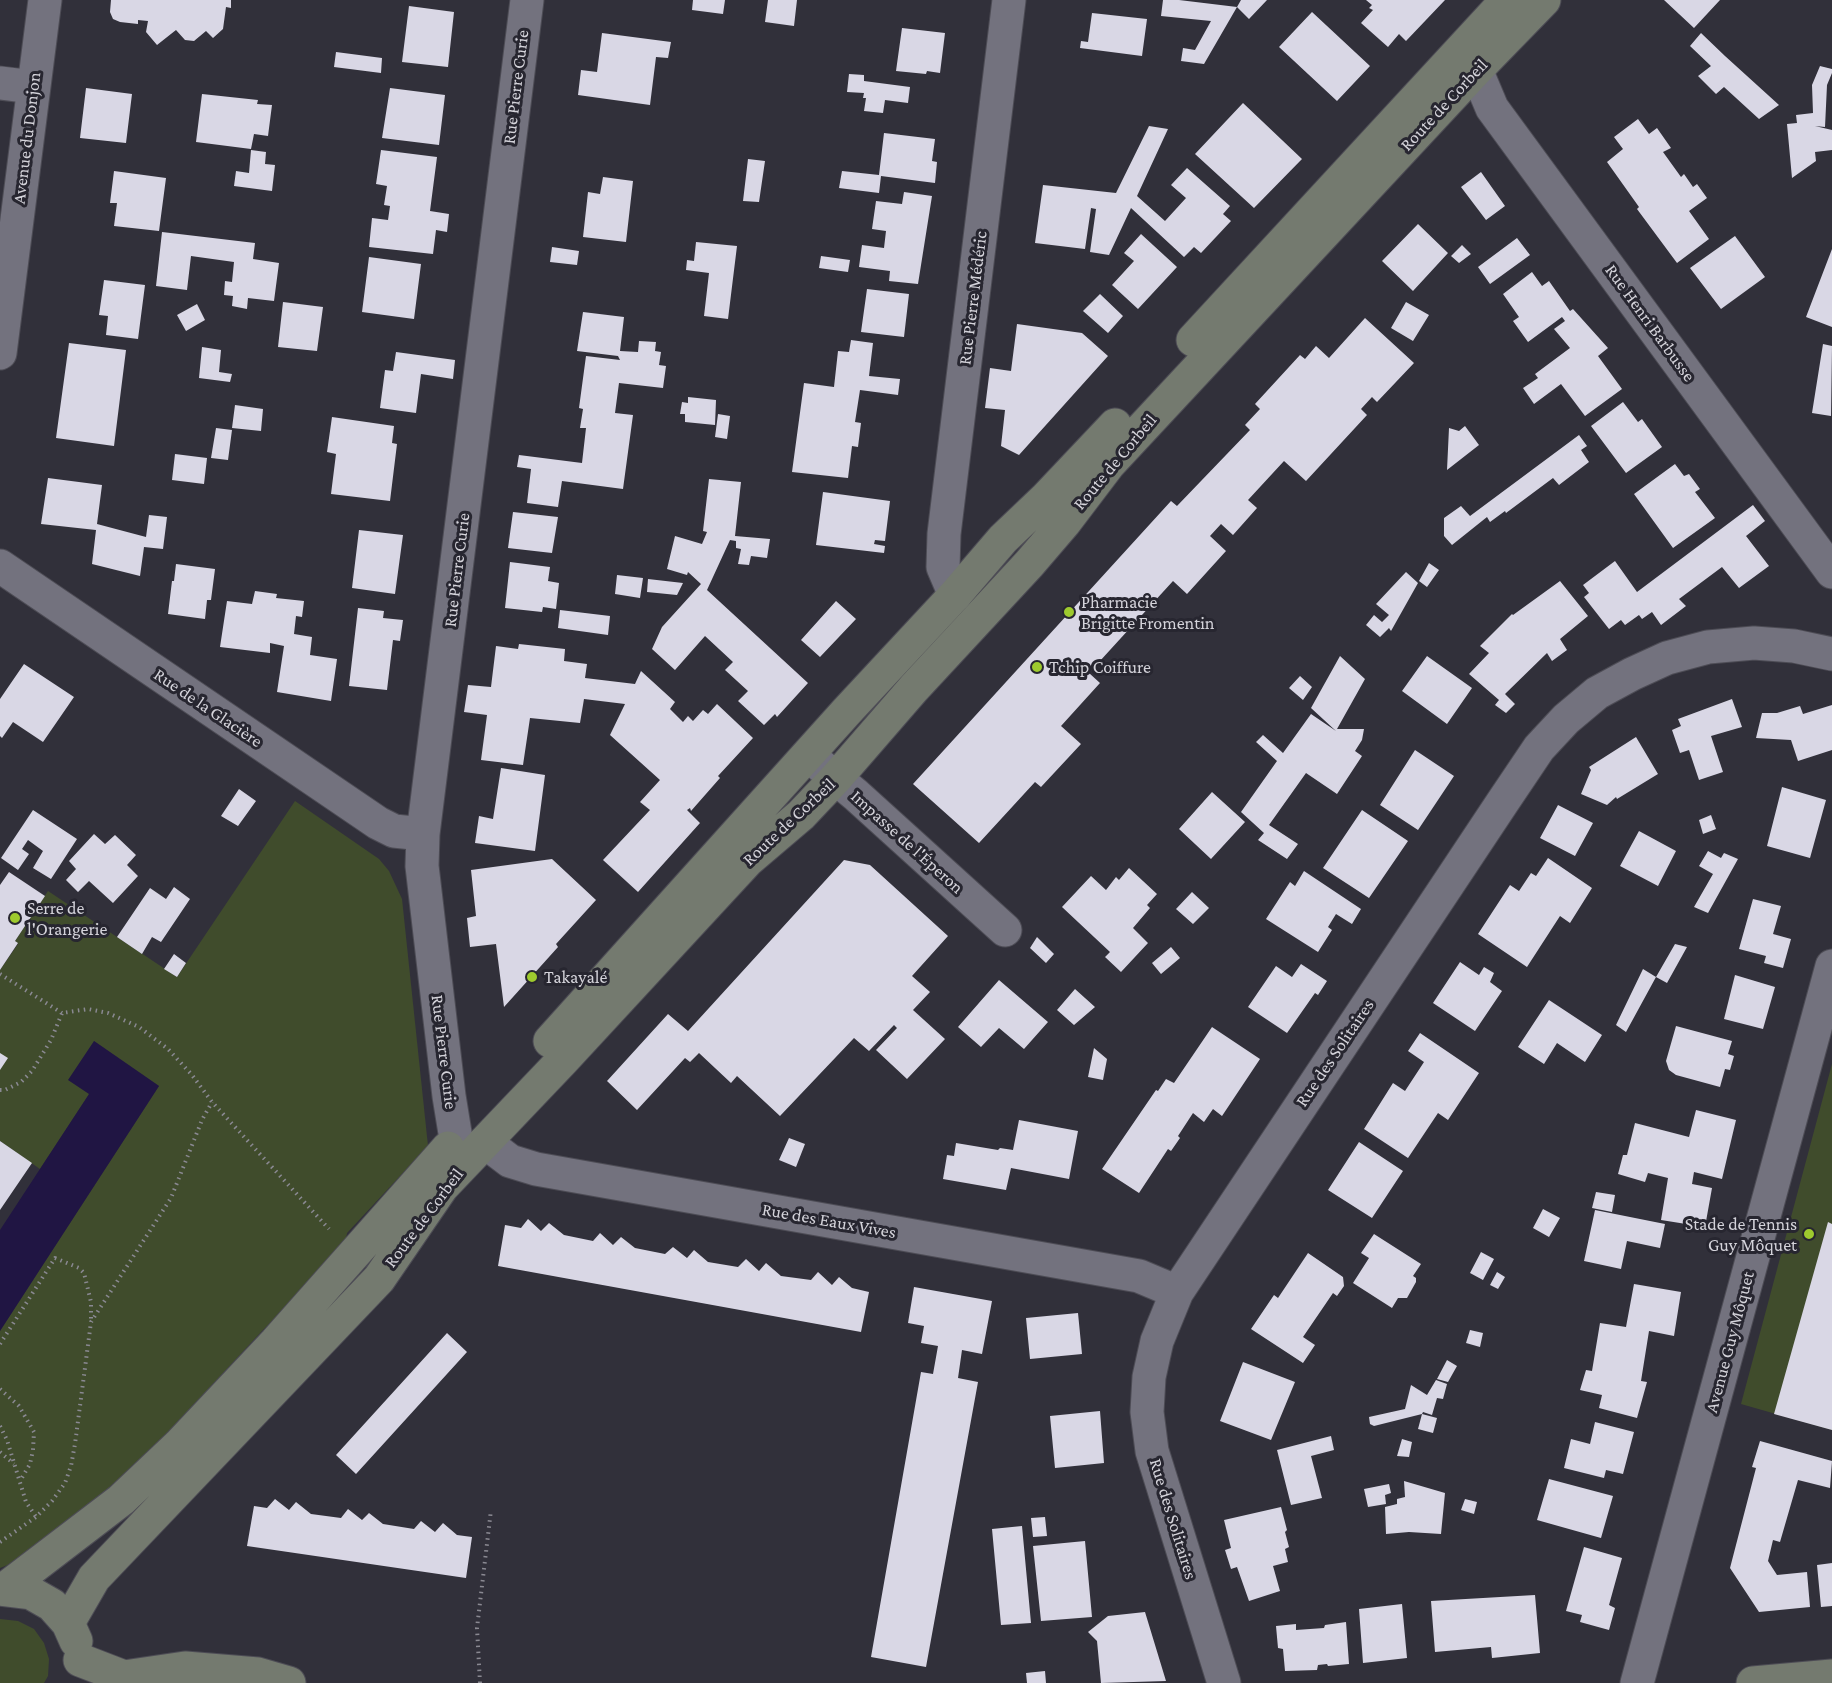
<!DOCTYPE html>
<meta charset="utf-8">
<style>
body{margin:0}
canvas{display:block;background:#31303a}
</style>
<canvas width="1832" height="1683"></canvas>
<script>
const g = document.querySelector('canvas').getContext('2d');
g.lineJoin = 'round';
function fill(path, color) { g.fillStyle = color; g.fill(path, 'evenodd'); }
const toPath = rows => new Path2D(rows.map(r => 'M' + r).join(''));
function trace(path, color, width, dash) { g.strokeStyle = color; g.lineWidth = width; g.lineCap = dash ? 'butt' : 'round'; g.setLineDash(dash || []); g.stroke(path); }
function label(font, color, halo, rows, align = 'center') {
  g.font = font + ' "Crimson Pro",serif'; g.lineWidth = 6; g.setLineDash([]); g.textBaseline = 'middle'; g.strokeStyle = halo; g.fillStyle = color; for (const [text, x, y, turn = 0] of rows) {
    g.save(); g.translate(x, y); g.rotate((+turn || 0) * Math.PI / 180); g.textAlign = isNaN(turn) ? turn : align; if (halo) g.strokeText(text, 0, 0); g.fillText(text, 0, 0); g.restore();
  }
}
const green = toPath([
 [295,801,379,859,389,871,402,899,428,1146,347,1233,345,1246,333,1263,262,1331,138,1465,18,1561,0,1568,0,1331,159,1086,94,1041,90,1093,40,1169,0,1141,0,970,18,944,15,941,48,891,177,977],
 [1832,1064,1832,1430,1741,1404],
 [0,1619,18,1621,34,1629,44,1643,49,1659,48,1676,44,1683,0,1683]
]);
const water = toPath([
 [94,1041,159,1086,0,1331,0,1230,89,1094,68,1080]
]);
const building = toPath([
 [111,0,231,0,231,8,226,7,223,29,213,38,206,31,194,41,185,40,176,30,157,45,146,32,148,21,138,20,138,24,120,22,113,19,110,12],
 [693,0,725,0,723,14,692,10],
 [768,0,797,0,794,26,765,22],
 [1163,0,1179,0,1237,7,1204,64,1181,61,1183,48,1195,50,1211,21,1161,16],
 [1241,0,1267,0,1249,19,1237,7],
 [1366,0,1445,0,1406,41,1399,34,1388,47,1361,23,1373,10,1369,8,1372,5],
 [1664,0,1720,0,1694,28],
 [409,6,454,12,448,67,402,62],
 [1312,12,1370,66,1337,101,1279,47],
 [1092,13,1147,19,1142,56,1080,48,1081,41,1088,42],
 [902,28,945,33,940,73,927,71,926,74,896,71],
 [602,33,671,42,668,58,656,57,650,105,578,95,581,70,597,72],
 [1701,33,1725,56,1779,105,1759,119,1724,87,1716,94,1698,76,1711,66,1690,46],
 [336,52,382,58,381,73,334,67],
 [1820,66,1832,69,1832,73,1827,85,1825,127,1815,126,1832,130,1832,150,1815,152,1816,161,1792,178,1787,124,1797,123,1796,115,1813,113,1812,85],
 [849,74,864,75,864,81,910,87,908,103,885,100,883,113,864,111,866,98,863,98,864,93,847,92],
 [86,88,132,94,126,143,80,138],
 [390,88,445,95,439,145,382,138],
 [202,94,258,100,257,104,272,105,268,136,254,134,251,149,196,142],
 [1243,103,1302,159,1254,208,1195,154],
 [1638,119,1649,134,1657,128,1671,148,1663,152,1681,177,1684,174,1693,187,1697,184,1707,198,1689,211,1709,239,1677,263,1637,209,1639,207,1607,162,1623,149,1614,137],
 [1149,126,1168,129,1137,196,1165,221,1186,198,1171,185,1187,168,1230,206,1223,214,1231,221,1201,253,1194,247,1184,257,1131,208,1109,255,1090,252,1096,209,1091,208,1085,249,1035,243,1043,185,1116,193],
 [884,133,935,139,932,161,937,162,935,183,881,176,879,193,839,188,842,171,879,175],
 [251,150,266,152,265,164,275,165,272,191,234,186,236,171,249,173],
 [381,150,437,157,430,211,449,214,447,232,436,230,433,254,369,247,372,218,388,220,390,206,384,205,387,186,376,184],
 [748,159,765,161,759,202,743,201],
 [114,171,166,178,159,231,114,226,117,203,110,203],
 [1481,172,1505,206,1486,220,1461,187],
 [603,177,633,181,626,242,583,237,588,192,600,194],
 [904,192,932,196,918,284,889,281,890,271,859,267,862,245,884,248,886,231,872,229,876,201,902,204],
 [1418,224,1448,253,1413,291,1382,261],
 [162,232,255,243,253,259,279,263,274,301,248,298,247,309,232,306,233,296,224,295,225,281,232,282,234,262,191,256,187,290,156,286],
 [1141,234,1177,267,1138,309,1112,285,1134,261,1124,253],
 [1735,236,1765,277,1721,309,1690,268],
 [1517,238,1530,255,1490,284,1478,267],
 [696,242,737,246,728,319,704,316,709,273,686,270,687,260,694,261],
 [1462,245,1471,254,1459,263,1451,256],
 [552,247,579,251,577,265,550,262],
 [1832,249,1832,327,1806,317],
 [821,256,850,260,848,272,819,268],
 [369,257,421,264,414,319,362,312],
 [1532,272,1542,286,1549,281,1570,311,1573,309,1608,348,1598,356,1622,389,1585,416,1561,384,1534,404,1523,388,1538,378,1535,374,1570,348,1554,329,1565,321,1562,317,1528,342,1513,321,1519,317,1503,294],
 [104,280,145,285,138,339,106,335,108,316,99,315],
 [867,289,909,294,904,337,861,332],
 [1100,294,1123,316,1108,333,1083,311],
 [283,302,323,307,317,351,278,347],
 [1406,302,1429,315,1413,341,1391,328],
 [197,304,205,320,186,331,177,315],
 [583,312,624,317,620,351,638,352,639,341,656,342,655,351,661,352,659,365,666,366,663,388,619,383,615,413,633,415,623,489,562,481,558,507,527,503,531,469,517,467,519,455,582,463,586,428,580,428,583,409,579,408,586,356,620,360,618,356,577,351],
 [1365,318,1414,363,1377,402,1372,397,1361,409,1367,415,1306,481,1284,461,1248,500,1257,508,1233,535,1221,524,1210,536,1226,551,1187,594,1173,581,1089,673,1100,683,1061,726,1081,744,1041,787,1035,782,979,843,913,784,1171,501,1177,506,1250,430,1245,425,1260,409,1255,404,1300,355,1305,359,1316,346,1329,358],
 [1017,324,1082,333,1108,356,1019,455,1001,446,1005,410,985,408,990,368,1011,371],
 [851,340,873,343,869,376,900,379,898,395,860,390,855,422,861,423,858,447,852,446,848,478,792,472,804,383,834,387,838,351,849,352],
 [69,343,126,350,114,446,56,438],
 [1823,344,1832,346,1831,416,1812,413],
 [202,347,221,350,219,372,232,374,230,382,199,378],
 [396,352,455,360,453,379,421,374,416,413,380,408,385,370,393,371],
 [688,397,716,400,715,425,685,422,685,414,680,414,682,402,688,403],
 [1623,402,1638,422,1642,419,1662,447,1626,473,1591,426],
 [235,405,263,409,261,431,232,428],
 [718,414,730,416,727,439,715,437],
 [332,417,394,426,392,443,397,444,390,501,331,494,336,454,327,452],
 [1465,426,1479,445,1447,470,1449,428,1459,431],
 [216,428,232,430,228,460,211,458],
 [1579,435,1587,446,1581,450,1589,462,1559,485,1553,478,1506,513,1505,511,1490,522,1487,517,1452,545,1444,536,1444,518,1461,506,1470,516],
 [175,454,207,458,204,484,172,480],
 [1675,464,1684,476,1689,474,1700,489,1695,492,1715,518,1673,548,1634,494],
 [48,478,102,485,97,524,146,537,149,515,167,517,163,549,144,547,140,576,92,564,96,530,41,524],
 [709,479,741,482,735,536,770,539,767,558,751,556,749,565,738,564,741,549,736,548,736,541,730,540,707,590,808,683,777,717,775,714,764,725,738,701,748,691,725,670,733,662,705,636,675,670,652,649,662,627,701,584,688,572,687,575,667,569,675,536,702,544,707,532,703,531],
 [823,492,890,501,885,541,875,540,874,544,885,546,884,553,816,545],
 [1753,505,1765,521,1746,536,1769,566,1739,588,1722,567,1679,599,1686,606,1661,625,1652,612,1642,619,1639,615,1625,625,1621,620,1609,629,1584,597,1589,593,1583,585,1615,561,1637,592],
 [513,512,558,517,552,553,508,548],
 [359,530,403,535,395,594,352,588],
 [510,562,550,567,548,581,559,583,556,609,543,607,542,612,505,608],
 [1429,563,1439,570,1427,587,1419,581],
 [176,564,215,569,211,600,207,600,205,619,168,614,172,581,174,581],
 [1406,572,1418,583,1391,631,1389,628,1380,637,1366,625,1374,615,1382,622,1389,615,1376,604],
 [617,575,643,578,640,598,615,594],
 [648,579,683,583,677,595,647,592],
 [1560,581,1588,616,1560,639,1567,650,1552,661,1547,653,1505,694,1515,704,1506,713,1495,705,1499,700,1469,674,1489,653,1480,646,1512,614,1513,615],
 [255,591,277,594,276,598,304,601,302,617,296,616,294,634,312,637,310,655,337,659,331,701,277,692,284,646,270,643,270,653,220,647,227,601,252,604],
 [836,601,856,619,820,657,801,640],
 [358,608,384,611,383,618,403,620,400,641,393,640,387,690,349,686],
 [560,610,610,616,608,635,558,628],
 [519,644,565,649,564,661,587,664,585,678,635,684,641,671,675,702,670,709,683,722,688,716,693,721,703,710,708,714,717,704,753,738,718,776,720,778,691,811,690,808,687,810,700,823,638,892,603,860,650,810,640,802,660,780,610,735,625,704,584,699,580,723,530,718,523,765,481,760,487,715,464,712,468,685,491,687,496,646,518,649],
 [1340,656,1365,679,1337,729,1364,729,1362,740,1355,751,1362,756,1337,794,1306,773,1269,825,1298,844,1287,859,1258,840,1264,833,1241,812,1277,761,1256,742,1263,735,1283,753,1311,714,1336,731,1311,708],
 [1427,656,1472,688,1447,724,1402,691],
 [24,664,74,697,43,742,13,722,2,738,0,736,0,699],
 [1300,676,1312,687,1303,700,1289,688],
 [1732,699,1742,727,1711,736,1723,772,1699,780,1689,750,1680,753,1672,730,1681,726,1678,719],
 [1832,705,1832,750,1798,761,1791,740,1756,738,1762,713,1777,713,1800,706,1803,714],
 [1636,737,1658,774,1617,799,1616,797,1607,805,1581,794,1591,770,1589,767],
 [1415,750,1454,776,1418,830,1380,805],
 [501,768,545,775,535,851,475,843,479,816,493,819],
 [1782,787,1826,800,1810,858,1767,846],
 [239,789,256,801,238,826,221,816],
 [1212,792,1245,822,1211,859,1179,829],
 [1558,805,1593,823,1575,856,1540,838],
 [33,810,77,839,51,879,33,868,43,851,28,840,22,849,29,854,18,870,1,858],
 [1362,810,1408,841,1369,898,1323,868],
 [1711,815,1716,829,1703,834,1699,820],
 [1639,831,1676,851,1658,886,1620,866],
 [94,834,105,844,115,835,136,855,127,865,138,876,113,903,89,881,78,892,66,880,76,869,69,861],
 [1708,851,1721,858,1724,853,1738,859,1708,913,1694,907,1713,874,1699,866],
 [1548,858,1592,888,1570,923,1560,916,1527,967,1478,934,1510,885,1519,891,1531,873,1536,876],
 [552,859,596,900,556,944,558,947,504,1007,496,944,470,947,467,918,476,916,471,870],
 [844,860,870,865,948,936,912,976,930,992,913,1010,945,1039,907,1079,876,1050,897,1028,894,1025,869,1051,854,1038,780,1116,737,1076,731,1083,699,1053,690,1062,685,1058,637,1110,607,1081,668,1014,688,1031],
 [1129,868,1157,894,1147,905,1150,908,1133,928,1148,943,1121,972,1105,957,1110,952,1062,907,1091,876,1106,890,1116,877,1119,880],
 [1304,871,1361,909,1352,924,1336,914,1328,927,1332,930,1318,952,1266,919,1290,882,1295,886],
 [9,872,45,896,15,941,18,943,0,970,0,885],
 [174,887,190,899,161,942,152,937,142,954,117,937,150,888,166,899],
 [1192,892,1209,908,1193,924,1176,909],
 [1753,899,1781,906,1773,934,1791,939,1783,968,1764,963,1766,956,1739,949],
 [1037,937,1054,954,1046,963,1030,948],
 [1675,944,1687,947,1667,983,1656,977],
 [1171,947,1180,958,1161,974,1152,963],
 [174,954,186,963,177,977,164,969],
 [1460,962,1479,975,1484,967,1494,973,1490,982,1502,991,1475,1031,1433,1003],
 [1301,964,1327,981,1318,995,1315,993,1287,1033,1248,1007,1276,966,1292,977],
 [1643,969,1656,977,1626,1032,1616,1025],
 [1735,975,1775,987,1763,1029,1724,1019],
 [999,980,1048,1022,1024,1049,999,1028,981,1047,958,1027],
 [1075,989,1095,1007,1074,1025,1057,1010],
 [1549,1000,1602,1035,1585,1062,1557,1043,1544,1064,1518,1047],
 [1676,1026,1732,1041,1728,1054,1734,1056,1730,1070,1725,1069,1720,1087,1676,1075,1669,1070,1666,1061],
 [1212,1027,1260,1059,1222,1116,1213,1109,1204,1122,1193,1113,1178,1136,1180,1138,1171,1151,1168,1149,1139,1193,1102,1169,1156,1090,1158,1091,1166,1079,1174,1083],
 [1420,1033,1479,1073,1448,1120,1438,1113,1408,1158,1364,1129,1393,1083,1405,1091,1424,1062,1408,1051],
 [1094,1048,1107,1059,1103,1080,1088,1077],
 [0,1053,8,1058,0,1070],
 [1696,1110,1736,1120,1722,1179,1694,1172,1692,1184,1712,1188,1705,1227,1661,1220,1668,1178,1648,1173,1645,1182,1618,1174,1623,1155,1627,1155,1635,1123,1689,1137],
 [1019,1120,1078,1131,1069,1179,1011,1168,1006,1190,943,1179,947,1155,954,1156,956,1143,998,1150,1000,1148,1013,1150],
 [789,1138,805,1144,796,1167,779,1160],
 [0,1141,32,1163,0,1210],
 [1359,1142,1403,1171,1372,1218,1328,1190],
 [1596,1192,1615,1195,1612,1212,1592,1208],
 [1543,1209,1560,1218,1549,1237,1533,1228],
 [1595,1210,1665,1224,1660,1248,1627,1241,1621,1269,1584,1261],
 [528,1219,541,1231,549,1223,564,1235,593,1241,600,1233,613,1245,621,1237,635,1248,665,1254,673,1247,687,1258,694,1250,708,1262,738,1267,746,1259,759,1271,766,1263,781,1276,811,1280,818,1272,832,1285,839,1277,852,1288,869,1292,861,1332,498,1266,505,1225,521,1228],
 [1828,1222,1832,1224,1832,1430,1774,1414],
 [1374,1234,1421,1264,1413,1276,1416,1278,1416,1282,1407,1298,1398,1298,1392,1308,1353,1283,1369,1258,1361,1253],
 [1481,1252,1494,1259,1483,1280,1470,1273],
 [1308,1253,1343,1277,1344,1286,1337,1296,1333,1293,1303,1337,1315,1345,1303,1363,1251,1329,1274,1295,1278,1298],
 [1497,1272,1505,1277,1498,1289,1490,1285],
 [1634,1284,1681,1292,1674,1336,1649,1331,1641,1381,1647,1382,1637,1418,1599,1408,1602,1395,1580,1390,1586,1370,1592,1371,1600,1323,1626,1327],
 [914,1287,992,1301,982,1354,962,1350,958,1378,978,1382,926,1667,871,1657,921,1372,933,1374,938,1346,921,1343,924,1326,908,1323],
 [1078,1313,1082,1354,1030,1359,1026,1318],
 [1470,1330,1483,1333,1480,1347,1466,1343],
 [447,1333,467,1352,356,1474,336,1455],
 [1447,1360,1457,1366,1448,1382,1437,1379],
 [1243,1362,1295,1382,1271,1440,1220,1421],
 [1436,1380,1447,1384,1443,1399,1437,1398,1432,1415,1423,1412,1422,1414,1374,1426,1370,1424,1369,1417,1405,1409,1411,1385,1427,1395],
 [1100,1411,1104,1463,1055,1468,1050,1416],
 [1422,1414,1437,1418,1433,1433,1418,1429],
 [1595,1422,1634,1432,1623,1474,1606,1470,1604,1478,1564,1468,1571,1439,1590,1444],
 [1331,1436,1334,1450,1311,1456,1322,1498,1291,1505,1277,1450],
 [1402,1439,1412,1442,1409,1457,1397,1456],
 [1760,1441,1832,1461,1830,1488,1798,1480,1780,1542,1773,1540,1768,1561,1777,1575,1807,1572,1810,1607,1759,1612,1730,1568,1756,1468,1752,1467],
 [1549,1479,1613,1496,1601,1538,1537,1520],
 [1404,1481,1445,1493,1441,1534,1409,1532,1386,1534,1385,1507,1397,1504,1397,1499,1405,1497],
 [1389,1484,1391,1493,1385,1495,1386,1504,1368,1507,1364,1489],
 [275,1499,289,1510,296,1502,311,1514,341,1518,348,1509,362,1520,369,1513,383,1524,414,1529,421,1521,435,1532,443,1523,457,1535,472,1537,466,1578,247,1546,254,1506,267,1508],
 [1465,1499,1477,1502,1474,1514,1461,1510],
 [1281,1507,1287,1530,1285,1532,1289,1547,1285,1549,1288,1562,1273,1566,1280,1591,1249,1601,1237,1567,1231,1569,1225,1550,1231,1548,1224,1520],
 [1045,1517,1047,1536,1033,1537,1031,1518],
 [1022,1526,1031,1623,1001,1625,992,1529],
 [1085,1541,1092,1617,1041,1621,1033,1546],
 [1584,1547,1622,1558,1609,1605,1615,1608,1609,1630,1580,1622,1582,1615,1566,1611],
 [1832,1563,1832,1606,1821,1607,1817,1565],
 [1535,1595,1540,1653,1492,1658,1491,1647,1435,1652,1431,1601],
 [1402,1604,1407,1658,1363,1663,1359,1609],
 [1145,1612,1166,1681,1101,1683,1097,1641,1088,1632,1108,1616],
 [1346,1622,1349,1664,1328,1666,1327,1664,1318,1665,1317,1670,1285,1671,1283,1649,1278,1648,1276,1626,1296,1624,1296,1630,1324,1628,1325,1625],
 [1045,1671,1046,1683,1027,1683,1026,1673]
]);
const path = toPath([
 [0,974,62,1013],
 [0,1090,5,1090,21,1082,32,1071,51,1040,62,1013,88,1009,108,1013,139,1027,168,1049,192,1075,212,1102,329,1229],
 [0,1344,55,1258,79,1268,84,1273,91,1302,91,1322],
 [0,1389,19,1406,34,1432,33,1450,30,1464,20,1481],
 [0,1426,7,1440,26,1502,36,1517],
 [0,1452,14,1464],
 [0,1542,36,1517,52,1501,65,1483,71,1466,75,1444,91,1322,171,1198,202,1120,212,1102],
 [480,1683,477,1628,491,1510]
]);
const minor = toPath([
 [1476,70,1492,108,1832,572],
 [0,83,33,87],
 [0,353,45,0],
 [0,566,378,823,394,831,423,834],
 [955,595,943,567,944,534,1009,0],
 [808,755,856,795,1005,930],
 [456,1139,449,1096,422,866,423,834,527,0],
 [485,1142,510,1161,536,1169,1139,1276,1177,1292],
 [1224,1683,1152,1451,1147,1412,1149,1377,1157,1341,1177,1292,1502,803,1539,748,1566,719,1597,693,1632,674,1667,658,1708,647,1754,643,1794,646,1832,654],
 [1637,1683,1832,966]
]);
const secondary = toPath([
 [1193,340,1507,0],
 [550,1041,847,711,955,595,1003,539,1045,499,1115,425],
 [6,1588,121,1500,179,1445,276,1342,448,1148],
 [0,1589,31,1593,52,1605,68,1623,76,1641],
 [68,1623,94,1578,379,1279,442,1187,563,1060,747,861,801,815,836,778,914,688,1029,564,1065,522,1109,464,1476,70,1544,0],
 [80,1660,124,1677,185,1668,258,1674,289,1683],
 [1753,1683,1832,1676]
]);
const markers = [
 [1069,612,6,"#9eca2e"],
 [1037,667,6,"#9eca2e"],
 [15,918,6,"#9eca2e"],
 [532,977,6,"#9eca2e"],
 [1809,1234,6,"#9eca2e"]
];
const streetNames = [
 ["Rue Pierre Curie",516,87,-83],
 ["Route de Corbeil",1444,105,-47],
 ["Avenue du Donjon",27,138,-83],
 ["Rue Pierre Médéric",973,298,-83],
 ["Rue Henri Barbusse",1650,323,54],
 ["Route de Corbeil",1115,462,-50],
 ["Rue Pierre Curie",457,570,-83],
 ["Rue de la Glacière",208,708,34],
 ["Route de Corbeil",789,822,-43],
 ["Impasse de l'Éperon",907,842,42],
 ["Rue Pierre Curie",444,1052,83],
 ["Rue des Solitaires",1335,1053,-56],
 ["Route de Corbeil",424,1218,-53],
 ["Rue des Eaux Vives",829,1221,10],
 ["Avenue Guy Môquet",1730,1342,-75],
 ["Rue des Solitaires",1173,1519,73]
];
const poiNames = [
 ["Pharmacie",1081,602],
 ["Brigitte Fromentin",1081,623],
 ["Tchip Coiffure",1049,667],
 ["Serre de",27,908],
 ["l'Orangerie",27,929],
 ["Takayalé",544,977],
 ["Stade de Tennis",1797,1224,"right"],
 ["Guy Môquet",1797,1245,"right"]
];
fill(green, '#404c2c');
fill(water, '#201543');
fill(building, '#d9d7e5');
trace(minor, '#4d4c55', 35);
trace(secondary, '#4d4c55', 35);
trace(path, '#8a8992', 4, [1.5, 4.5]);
trace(minor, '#73727e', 33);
trace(secondary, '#747a6f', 33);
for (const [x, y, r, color] of markers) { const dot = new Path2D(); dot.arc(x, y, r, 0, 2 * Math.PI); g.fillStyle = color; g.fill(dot); trace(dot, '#272630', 2); }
label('18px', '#d4d3da', '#272630', streetNames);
label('18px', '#d4d3da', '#272630', poiNames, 'left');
</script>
